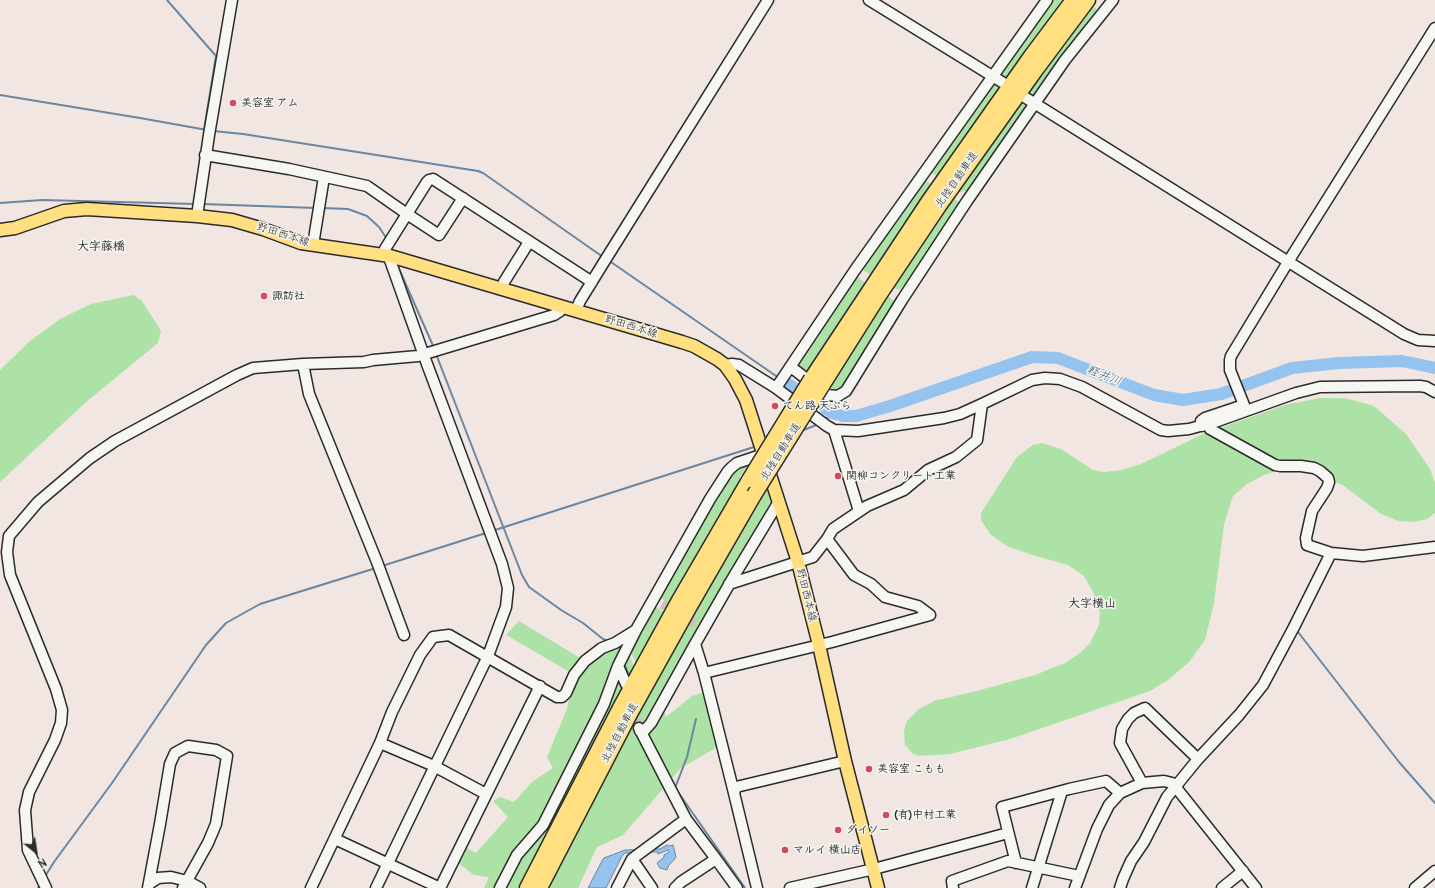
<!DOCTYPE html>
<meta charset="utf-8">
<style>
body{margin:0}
#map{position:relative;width:1435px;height:888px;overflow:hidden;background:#f2e6e2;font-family:Pangolin,sans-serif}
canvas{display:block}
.north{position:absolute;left:16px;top:832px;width:40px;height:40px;-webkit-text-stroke:3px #f6f6f2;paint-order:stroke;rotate:150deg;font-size:11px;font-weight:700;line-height:16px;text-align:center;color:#2b2b2b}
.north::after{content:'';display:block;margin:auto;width:14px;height:18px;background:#2b2b2b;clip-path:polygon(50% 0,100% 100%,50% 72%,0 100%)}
</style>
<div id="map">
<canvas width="1435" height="888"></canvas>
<div class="north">N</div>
</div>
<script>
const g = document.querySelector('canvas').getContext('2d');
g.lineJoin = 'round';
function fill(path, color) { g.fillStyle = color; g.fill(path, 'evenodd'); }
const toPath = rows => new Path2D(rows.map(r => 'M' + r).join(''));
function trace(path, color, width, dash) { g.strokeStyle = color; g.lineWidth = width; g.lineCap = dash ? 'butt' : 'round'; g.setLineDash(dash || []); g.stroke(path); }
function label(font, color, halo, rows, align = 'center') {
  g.font = font + ' Pangolin,"Klee One",sans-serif'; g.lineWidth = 3; g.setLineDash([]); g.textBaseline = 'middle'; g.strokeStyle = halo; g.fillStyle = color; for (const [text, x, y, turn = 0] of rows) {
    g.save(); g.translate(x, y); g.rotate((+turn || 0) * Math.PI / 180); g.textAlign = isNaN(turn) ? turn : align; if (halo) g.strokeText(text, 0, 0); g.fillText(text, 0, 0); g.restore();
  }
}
const green = toPath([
 [1049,0,1062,0,1010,76,1003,77,998,74],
 [1093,6,1099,12,1039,92,1032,96,1028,93],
 [993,83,1000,88,938,176,931,173,930,169],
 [1020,102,1027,107,1023,113,967,191,960,192,958,190],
 [922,180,928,182,932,185,871,275,864,271,862,266],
 [953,198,960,203,959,206,907,285,898,290,892,287],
 [855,275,865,283,808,372,803,370,799,367,798,363],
 [134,295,142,301,161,331,158,343,86,402,0,482,0,370,30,341,60,319,91,304],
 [888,296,894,301,893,311,841,389,835,390,831,387],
 [1319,398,1345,398,1374,406,1406,434,1430,469,1435,483,1435,513,1427,519,1414,522,1399,521,1381,514,1344,486,1324,477,1310,472,1295,469,1281,470,1266,474,1247,484,1233,496,1224,524,1214,603,1205,640,1189,662,1168,680,1150,691,1086,713,1010,739,950,754,918,756,912,753,905,745,904,731,907,721,919,709,934,701,973,692,1035,675,1065,663,1080,653,1090,643,1099,625,1100,613,1094,594,1084,576,1068,565,1032,555,1007,546,990,534,981,520,981,513,1017,457,1033,445,1042,443,1061,449,1093,470,1104,472,1122,470,1141,464,1203,434,1285,405],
 [750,462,740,476,739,489,671,603,664,600,658,596,713,500,735,469],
 [772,481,778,503,662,704,666,717,692,696,708,691,721,745,681,768,623,835,597,847,578,888,484,888,489,877,474,875,454,860,461,845,476,853,508,817,493,801,500,797,514,802,533,781,553,768,547,757,567,709,573,674,506,635,519,621,585,661,623,639,647,700,689,620],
 [652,605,665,613,636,663,629,648]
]);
const water = toPath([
 [667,845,669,846,673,845,676,857,674,860,669,865,667,870,660,868,657,863,664,857,664,855,669,852,668,850,658,854,658,852,649,852,625,853,622,856,606,888,588,888,603,859,604,858,625,850,660,849,667,845]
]);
const stream = toPath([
 [167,0,216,56,204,130],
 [0,95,140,118,207,130],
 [213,131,243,134,478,171,483,173,603,257],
 [0,203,42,200,195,204],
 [203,204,316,208],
 [323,208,348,209,367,216,379,227,387,239],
 [608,260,779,378],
 [396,262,434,348],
 [436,354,522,575,529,587,561,610,583,623,603,639,610,642],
 [824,421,832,413],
 [801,431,819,424],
 [492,531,757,446],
 [382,566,486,533],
 [1298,632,1399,762,1435,803],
 [624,663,630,678],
 [675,788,687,757,696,719],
 [678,792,745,888],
 [44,878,54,862,112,783,206,645,226,623,260,604,376,568],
 [38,888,41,883]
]);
const river = toPath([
 [785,382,832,413,843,416,856,416,890,406,1032,357,1058,358,1154,395,1183,400,1221,394,1292,368,1339,363,1402,361,1435,368]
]);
const minorTunnel = toPath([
 [662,604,695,623],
 [632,705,639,728]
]);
const minor = toPath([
 [869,0,1002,82],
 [1026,98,1404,334,1418,340,1435,341],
 [205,155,289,169,367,186,407,214,439,235,463,198],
 [197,216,209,135,232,0],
 [313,245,324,177],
 [384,254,385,249,427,182,429,180,433,179,592,282],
 [502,289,504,282,529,242],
 [576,310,580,301,604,262,768,0],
 [303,364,309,394,377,562,404,635],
 [725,365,732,364,739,365,776,388,827,426,834,430,858,431,944,418,960,414,982,404,1032,380,1045,378,1060,379,1082,387,1161,430,1168,431,1189,429,1215,422,1296,393,1320,387,1420,386,1426,387,1435,392],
 [791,367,827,395,838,396,846,391,902,300,967,201,1065,60,1113,0],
 [776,388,855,270,1047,0],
 [1208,424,1210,429,1275,465,1280,466,1301,466,1314,468,1320,471,1328,478,1329,482,1327,488,1312,511,1306,538,1307,545,1331,553,1363,556,1435,547],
 [1202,426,1201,421,1205,418,1244,405,1230,370,1230,360,1231,356,1288,262,1435,28],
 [834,430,859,511],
 [827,539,854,575,871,584,885,597,918,606,930,615],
 [729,584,813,557,827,539,833,529,867,506,904,490,928,470,956,457,977,440,982,404],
 [618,666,626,684],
 [704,673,832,642,930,615],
 [639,728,686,819,716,859],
 [640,731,644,731,651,723,695,644],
 [380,743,434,766,486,794],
 [1142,783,1120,743,1122,729,1128,719,1134,713,1145,708,1198,759],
 [734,793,704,673,695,644,734,576,778,503],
 [335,839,440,888],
 [632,859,686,819],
 [1016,863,1002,807,1069,789,1106,781,1120,793],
 [149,884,158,878,171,877,187,881,200,888],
 [46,888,28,850,25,810,29,792,55,740,61,723,62,710,56,689,10,575,7,552,9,536,38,502,90,458,115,441,237,375,253,368,303,364,364,362,373,360,418,356,554,315,560,311,562,307],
 [148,888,160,824,170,764,175,753,188,746,216,750,227,756,216,824,208,843,183,888],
 [311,888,380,743,392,712,420,655,433,637,449,635,557,697,562,697,566,693,574,675,585,661,602,648,615,643,636,630],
 [376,888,488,656,506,607,508,588,502,564,427,364,390,260,390,256],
 [440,888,540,686],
 [500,888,517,855,543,825,604,704,618,666,636,630,710,499,728,471,732,467,737,463,764,454],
 [617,888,632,859,652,888],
 [675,888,681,882,716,859,737,888],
 [757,888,734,793,736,787,845,761],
 [790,888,874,869,1008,833],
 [953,888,952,881,1008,861,1079,876],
 [1032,888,1062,791],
 [1075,888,1097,829,1109,805,1120,793,1142,783,1164,781,1172,783,1176,786,1178,790,1256,888],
 [1120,888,1123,879,1131,861,1144,842,1167,797,1198,759,1239,715,1263,685,1294,627,1331,553],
 [1222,888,1243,871],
 [1415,888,1435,871]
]);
const major = toPath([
 [0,230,15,228,64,211,87,209,197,216,232,220,263,229,301,243,390,256,682,342,694,346,717,359,725,365,735,379,746,400,798,562,819,645,845,761,878,888]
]);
const highway = toPath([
 [811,379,928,202,1031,56,1073,0],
 [822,386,880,294,939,206,1035,71,1088,0],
 [527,888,622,704,678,602,749,480],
 [540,888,631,712,690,606,754,495]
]);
const highwayBridge = toPath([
 [749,480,811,379],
 [754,495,822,386]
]);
const markers = [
 [233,103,4,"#d1495b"],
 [264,296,4,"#d1495b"],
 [775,406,4,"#d1495b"],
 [838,476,4,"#d1495b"],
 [869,769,4,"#d1495b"],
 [886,815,4,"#d1495b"],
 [838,830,4,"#d1495b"],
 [785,850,4,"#d1495b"]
];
const poiNames = [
 ["美容室 アム",241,103],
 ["諏訪社",272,296],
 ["てん路 天ぷら",783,406],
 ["関柳コンクリート工業",846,476],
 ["美容室 こもも",877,769],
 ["(有)中村工業",894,815],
 ["ダイソー",846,830],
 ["マルイ 横山店",793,850]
];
const streetNames = [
 ["北陸自動車道",957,180,-55],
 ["野田西本線",283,235,18],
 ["野田西本線",631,327,17],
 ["北陸自動車道",781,452,-58],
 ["野田西本線",806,595,76],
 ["北陸自動車道",620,733,-62]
];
const neighbourhoodNames = [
 ["大字藤橋",101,247],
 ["大字横山",1092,604]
];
const waterNames = [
 ["軽井川",1104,376,21]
];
fill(green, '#ace2a5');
fill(water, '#94c3ef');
trace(water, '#6a86a1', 1);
trace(stream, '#6a86a1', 2);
trace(river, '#94c3ef', 12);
trace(minorTunnel, '#cac1bd', 10, [10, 5]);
trace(minor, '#2b2b2b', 13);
trace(major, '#2b2b2b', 15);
trace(highway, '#2b2b2b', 17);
trace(minor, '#f6f6f2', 10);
trace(major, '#ffdf80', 12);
trace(highway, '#ffdf80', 14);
trace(highwayBridge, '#2b2b2b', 17, []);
trace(highwayBridge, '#ffdf80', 14);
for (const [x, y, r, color] of markers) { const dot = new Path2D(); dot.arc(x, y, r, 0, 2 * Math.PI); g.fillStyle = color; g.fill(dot); trace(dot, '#f6f6f2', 1.5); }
label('bold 11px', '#2b2b2b', '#f6f6f2', poiNames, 'left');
label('11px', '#2b2b2b', '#f6f6f2', streetNames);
label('bold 12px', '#2b2b2b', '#f6f6f2', neighbourhoodNames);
label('italic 12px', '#4a5966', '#f6f6f2', waterNames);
</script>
